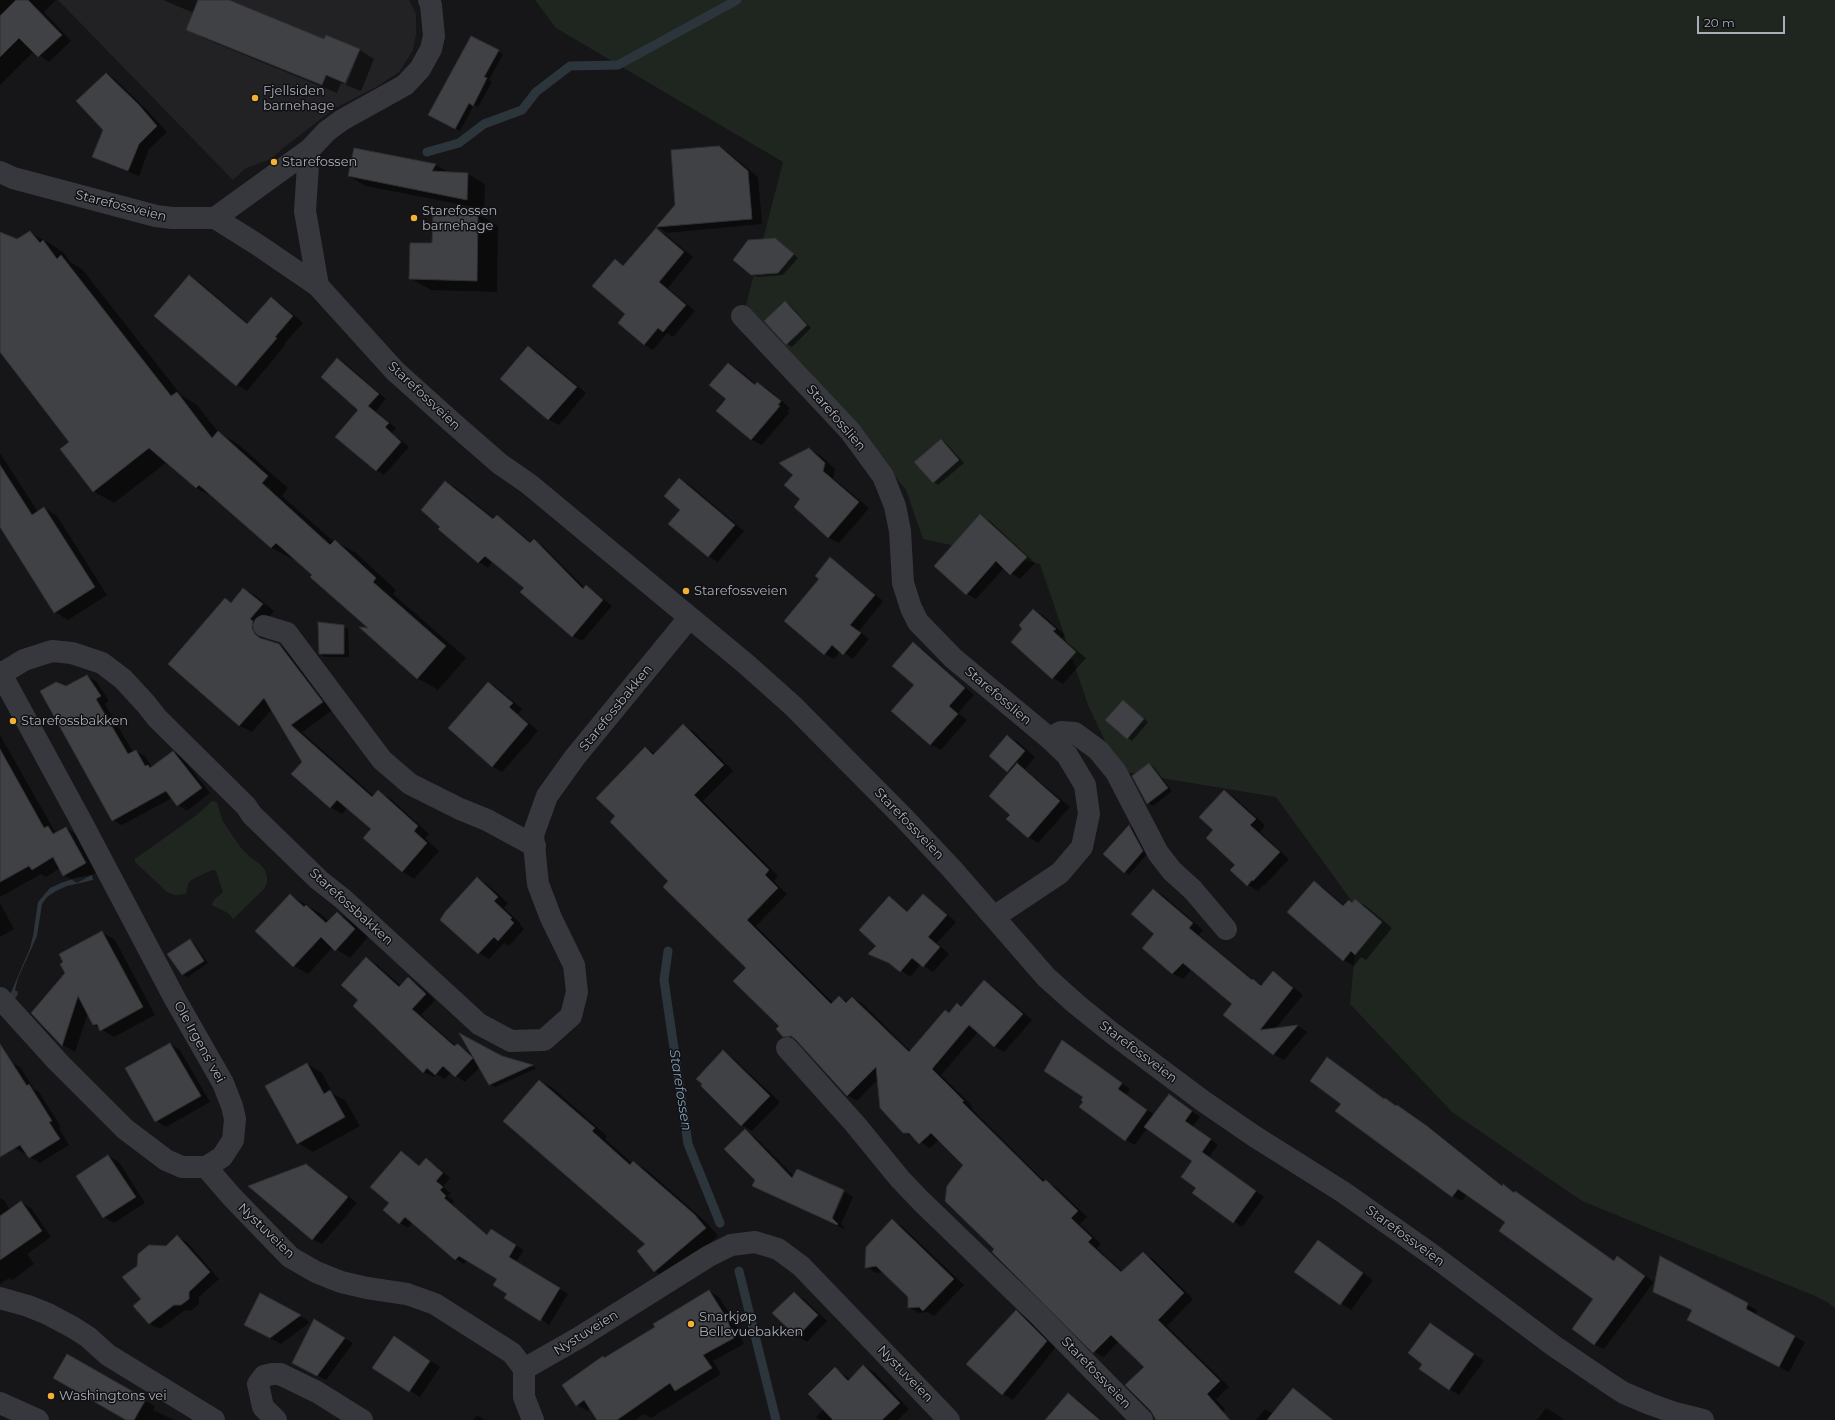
<!DOCTYPE html>
<meta charset="utf-8">
<style>
body{margin:0}
#map{position:relative;width:1835px;height:1420px;overflow:hidden;background:#161618;font-family:Montserrat,sans-serif}
canvas{display:block}
.scale{position:absolute;left:1697px;top:16px;width:88px;height:18px;box-sizing:border-box;border:2px solid #a8adb8;border-top:0;padding-left:5px;font-size:12px;line-height:14px;white-space:nowrap;color:#a8adb8;-webkit-text-stroke:3px #111113;paint-order:stroke}
</style>
<div id="map">
<canvas width="1835" height="1420"></canvas>
<div class="scale">20 m</div>
</div>
<script>
const g = document.querySelector('canvas').getContext('2d');
g.lineJoin = 'round';
function fill(path, color) { g.fillStyle = color; g.fill(path, 'evenodd'); }
const toPath = rows => new Path2D(rows.map(r => 'M' + r).join(''));
function trace(path, color, width, dash) { g.strokeStyle = color; g.lineWidth = width; g.lineCap = dash ? 'butt' : 'round'; g.setLineDash(dash || []); g.stroke(path); }
function label(font, color, halo, rows, align = 'center') {
  g.font = font + ' Montserrat,sans-serif'; g.lineWidth = 3; g.setLineDash([]); g.textBaseline = 'middle'; g.strokeStyle = halo; g.fillStyle = color; for (const [text, x, y, turn = 0] of rows) {
    g.save(); g.translate(x, y); g.rotate((+turn || 0) * Math.PI / 180); g.textAlign = isNaN(turn) ? turn : align; if (halo) g.strokeText(text, 0, 0); g.fillText(text, 0, 0); g.restore();
  }
}
const built = toPath([
 [58,0,409,0,416,14,416,34,413,50,399,72,378,86,334,109,283,148,271,159,246,168,233,180]
]);
const green = toPath([
 [535,0,1835,0,1835,1308,1827,1302,1815,1296,1582,1201,1452,1112,1350,1004,1359,911,1276,797,1119,771,1088,705,1040,564,923,539,906,490,806,368,745,309,783,162,556,28],
 [212,801,217,802,222,820,241,848,250,857,260,864,265,870,267,877,267,883,264,889,233,919,228,913,212,905,214,900,223,892,216,871,212,870,191,880,188,884,186,894,175,895,167,892,135,862,135,859,198,814]
]);
const water = toPath([
 [92,875,93,880,67,886,56,891,47,897,42,904,37,936,18,978,15,990,18,992,17,996,12,1002,9,997,30,948,33,936,38,902,50,888,61,883,75,878]
]);
const shadow = toPath([
 [0,0,56,0,44,12,71,41,49,62,34,51,0,85],
 [163,0,226,0,325,40,327,36,360,50,358,50,344,84,341,83,337,93,203,38,188,29,194,13],
 [472,37,503,54,489,80,492,82,478,107,474,105,460,131,429,114],
 [360,50,374,59,361,91,346,85],
 [106,74,116,80,149,112,167,132,149,149,139,176,104,162,94,156,104,130],
 [719,147,729,153,758,177,762,224,667,233,658,227,676,205],
 [354,149,436,165,450,173,468,174,485,184,484,209,366,186,349,176],
 [478,214,498,226,497,292,431,290,410,278,433,244,434,217],
 [656,229,665,234,693,257,668,288,695,311,673,337,667,333,653,350,644,344,627,314,615,260,624,266],
 [0,233,17,240,30,233,51,244,64,253,70,262,82,269,181,395,197,405,219,433,238,444,288,488,282,496,334,542,335,541,356,553,396,590,393,594,466,658,438,690,417,678,371,630,294,558,292,559,272,548,217,499,196,488,167,462,114,503,93,491,70,442,0,350],
 [780,242,798,258,783,275,757,277,752,274],
 [189,276,199,282,249,324,271,298,281,304,303,323,285,343,286,344,247,391,237,385,155,316],
 [785,302,790,305,811,328,792,347,787,344],
 [529,347,539,353,586,393,559,425,549,420,501,379],
 [338,359,346,364,386,399,376,411,396,428,392,433,409,447,384,475,376,470,360,410],
 [729,364,739,370,757,385,758,384,768,389,790,408,788,411,789,413,762,445,752,440,718,411,727,399],
 [941,440,946,443,964,463,938,485,934,482],
 [809,449,820,455,835,469,833,478,869,508,839,543,829,538,795,507,802,499,794,475],
 [0,453,38,512,44,508,57,516,107,595,68,620,55,612,0,525],
 [680,479,690,485,744,531,718,562,708,556,682,510],
 [446,482,455,487,495,519,497,516,507,522,532,543,534,540,543,546,585,588,595,592,612,606,582,641,573,636,525,588,493,561,488,568,479,562,441,527],
 [981,516,990,521,1035,563,1020,579,1004,568,976,599,967,594],
 [830,559,839,564,883,601,859,631,869,639,853,659,841,651,834,659,825,654,785,621,820,579],
 [244,589,256,596,274,611,261,627,266,641,279,645,291,652,334,709,302,732,374,796,378,792,390,798,429,834,425,838,439,851,414,879,403,872,364,838,372,829,347,808,342,814,330,807,272,709,252,732,240,726,169,664,225,600,232,603],
 [1034,610,1044,616,1065,635,1062,638,1086,658,1063,684,1053,678,1012,642,1024,628],
 [343,626,348,629,349,657,324,657,320,654],
 [913,643,923,649,974,695,958,713,967,720,941,750,931,744,915,685],
 [87,676,96,681,109,701,105,704,133,752,136,751,145,756,152,768,173,752,182,757,210,793,187,811,178,805,172,798,122,825,113,820,66,687],
 [489,683,499,689,522,709,518,714,538,731,502,772,492,766],
 [1123,701,1148,722,1132,741,1128,738],
 [683,726,693,731,733,771,703,801,778,876,774,881,787,894,756,926,833,1003,839,997,848,1002,852,998,862,1003,911,1052,957,1004,962,1007,984,981,994,987,1032,1020,1004,1052,995,1047,978,1032,941,1075,973,1107,971,1108,1045,1182,1056,1187,1087,1217,1080,1224,1101,1244,1097,1248,1123,1272,1143,1254,1153,1259,1193,1299,1167,1326,1229,1387,1216,1399,1225,1409,1213,1420,1157,1420,1146,1367,1119,1341,1104,1357,1094,1352,996,1249,965,1165,939,1139,930,1148,915,1138,903,1132,878,1079,857,1101,847,1095,799,1041,793,1042,783,1036,781,1026,747,968,670,881,616,816,646,748,655,754],
 [0,735,54,830,58,833,66,828,79,836,99,871,77,883,64,875,60,868,46,877,41,874,0,897],
 [1008,736,1018,742,1035,757,1025,769,1070,807,1038,843,1028,837,1011,815,1011,772,1008,771],
 [1149,764,1154,767,1172,791,1153,806,1148,803,1133,776],
 [1224,791,1234,797,1265,825,1260,832,1289,859,1264,886,1263,885,1258,891,1248,885,1214,830],
 [1130,826,1134,829,1147,854,1129,875,1104,854],
 [477,878,487,884,508,903,504,908,521,924,520,925,524,929,509,946,504,943,489,959,479,953],
 [1314,882,1324,888,1345,906,1349,901,1353,903,1356,900,1366,906,1392,928,1366,960,1361,957,1354,966,1344,960,1288,912],
 [1154,890,1164,896,1203,930,1199,935,1255,981,1263,985,1273,973,1283,979,1303,995,1275,1029,1298,1026,1307,1032,1284,1060,1274,1055,1224,1015,1234,1004,1192,969,1183,979,1173,974,1144,948,1156,934],
 [290,895,321,914,329,922,337,913,351,921,368,937,350,958,333,947,308,974,294,966,257,931],
 [923,896,933,902,956,922,937,943,949,954,933,972,921,964,910,977,894,965,870,954,878,946,890,898,909,912],
 [0,903,14,929,0,937],
 [102,932,115,940,155,1015,114,1037,94,1025,88,1013,75,1052,63,1045,32,1013],
 [190,940,194,943,208,963,188,977,183,975,169,954],
 [366,958,376,964,401,986,408,979,417,984,435,1000,421,1015,456,1046,468,1051,473,1056,502,1057,537,1068,495,1087,490,1084,480,1067,465,1082,451,1072,445,1079,436,1074,434,1077,424,1072,355,1006,359,1000],
 [1062,1041,1130,1089,1126,1095,1155,1115,1177,1100,1200,1117,1193,1126,1218,1145,1209,1157,1264,1197,1242,1227,1193,1193,1198,1187,1194,1161,1147,1128,1135,1145,1126,1140,1084,1102,1084,1096],
 [170,1044,180,1050,210,1102,166,1127,156,1121],
 [723,1052,733,1058,780,1102,752,1131,742,1125,702,1086],
 [1327,1058,1384,1099,1407,1111,1437,1133,1503,1186,1525,1198,1614,1261,1627,1263,1654,1282,1604,1349,1594,1344,1594,1299,1506,1222,1467,1194,1462,1201,1452,1196,1342,1103],
 [10,1062,20,1067,34,1089,39,1092,61,1127,59,1128,69,1145,40,1163,30,1157,27,1153,25,1154,15,1148,0,1123,0,1068],
 [307,1064,322,1073,333,1094,345,1100,360,1126,313,1152,298,1143],
 [540,1081,553,1088,607,1136,605,1139,633,1164,634,1163,647,1170,707,1223,718,1236,668,1279,655,1271,638,1252,646,1244],
 [745,1131,754,1136,794,1176,843,1191,829,1222,831,1223,845,1192,853,1197,841,1224,846,1230,762,1190,756,1180],
 [401,1152,420,1166,426,1160,434,1164,450,1178,443,1187,451,1193,448,1196,454,1201,452,1204,488,1235,491,1230,524,1250,516,1262,568,1294,549,1325,508,1293,498,1279,467,1260,464,1264,456,1259,413,1222,408,1228,400,1223,390,1203],
 [109,1156,119,1162,145,1203,114,1223,104,1217],
 [306,1165,316,1171,357,1203,322,1244,312,1239],
 [0,1198,4,1200,10,1210,21,1202,31,1208,51,1237,27,1254,34,1264,12,1280,9,1278,0,1284],
 [892,1221,902,1226,964,1285,934,1316,927,1312,919,1313,909,1308,909,1297,883,1272,876,1273,866,1267],
 [177,1236,187,1242,219,1279,199,1297,199,1304,191,1311,185,1310,160,1329,149,1324,142,1299,166,1247],
 [1328,1247,1373,1280,1351,1310,1296,1272],
 [1660,1258,1757,1310,1755,1315,1805,1342,1789,1372,1698,1325,1693,1311,1664,1297],
 [709,1291,719,1297,737,1326,744,1344,713,1361,721,1374,651,1418,644,1414,635,1420,599,1420,591,1408,587,1411,577,1405,605,1359],
 [794,1293,804,1299,827,1321,807,1342,797,1336],
 [260,1295,300,1316,310,1322,281,1344,255,1330],
 [1016,1311,1026,1317,1056,1347,1013,1400,1003,1394,968,1364],
 [1430,1324,1484,1361,1459,1395,1449,1389,1424,1364],
 [323,1325,353,1343,326,1380,302,1368],
 [394,1337,440,1367,420,1397,374,1367],
 [67,1355,155,1406,153,1410,174,1420,128,1420],
 [864,1367,874,1372,909,1409,898,1420,819,1420,816,1417,824,1409,835,1368,851,1380],
 [1294,1389,1304,1396,1334,1420,1256,1420,1265,1409,1273,1414],
 [1068,1394,1078,1400,1102,1420,1046,1420],
 [1546,1408,1556,1414,1564,1420,1537,1420],
 [477,1415,485,1420,473,1420]
]);
const stream = toPath([
 [427,152,459,143,484,124,522,110,536,92,570,66,618,65,737,0],
 [668,951,664,980,688,1144,720,1223],
 [739,1271,776,1420]
]);
const building = toPath([
 [16,0,28,0,62,35,38,57,19,38,0,57,0,16,16,0],
 [198,0,229,0,324,39,326,35,360,49,345,83,326,75,322,85,186,30,198,0],
 [471,36,499,50,484,77,487,78,473,106,469,103,455,129,428,115,471,36],
 [106,73,139,105,157,126,139,144,128,171,92,157,103,130,76,101,106,73],
 [719,146,748,171,752,219,656,227,675,205,671,150,719,146],
 [354,148,436,164,432,171,468,173,467,200,348,176,354,148],
 [478,213,477,281,409,279,410,243,432,243,433,216,478,213],
 [656,228,684,252,659,282,686,305,663,332,658,328,644,345,618,323,625,314,592,286,615,259,623,266,656,228],
 [30,231,40,243,43,240,57,259,61,255,171,396,177,392,212,438,218,431,268,476,262,483,330,545,335,540,376,578,373,582,446,646,417,679,359,627,368,628,310,577,312,575,276,543,271,548,199,485,196,488,149,448,93,492,60,449,69,442,0,352,0,232,17,239,30,231],
 [775,238,794,254,778,273,751,275,733,260,748,240,775,238],
 [189,275,247,324,271,297,293,316,275,337,277,338,236,386,154,316,189,275],
 [785,301,807,325,786,345,764,321,785,301],
 [528,346,577,387,548,420,500,379,528,346],
 [337,358,379,394,368,406,389,423,385,427,401,442,376,471,335,437,358,410,321,377,337,358],
 [728,363,755,385,757,382,781,401,778,405,780,406,751,440,716,411,726,399,709,385,728,363],
 [941,439,959,460,933,483,914,462,941,439],
 [809,448,825,463,823,471,859,502,828,538,794,507,800,499,784,485,793,475,779,463,809,448],
 [0,465,32,515,44,507,95,587,54,613,0,527,0,465],
 [679,478,735,525,708,557,668,524,680,510,664,496,679,478],
 [445,481,493,519,497,515,530,543,534,539,583,589,586,585,603,600,572,637,520,592,524,588,485,556,478,563,438,529,440,527,421,510,445,481],
 [980,514,1027,557,1010,575,996,561,966,595,934,566,980,514],
 [830,557,875,595,850,625,861,633,843,655,832,645,824,655,784,621,819,579,815,576,830,557],
 [243,588,263,604,250,619,253,621,252,628,255,634,260,638,279,644,323,702,291,725,372,797,378,790,418,826,414,831,427,843,402,872,363,838,371,829,337,800,330,808,291,774,302,762,264,698,239,726,168,664,225,598,231,603,243,588],
 [1033,609,1056,629,1053,631,1076,652,1052,679,1011,642,1022,629,1019,625,1033,609],
 [318,622,344,625,344,654,319,654,318,622],
 [913,642,965,688,949,706,958,714,930,745,891,711,914,685,892,666,913,642],
 [87,675,101,696,96,699,128,754,136,750,145,766,148,765,150,768,173,751,202,788,177,806,166,791,112,821,40,691,56,682,66,686,87,675],
 [488,682,513,703,509,707,528,724,492,767,448,728,488,682],
 [1123,700,1144,719,1127,739,1105,720,1123,700],
 [683,724,724,765,694,795,769,870,765,875,778,888,747,920,831,1004,839,996,846,1003,852,997,909,1052,945,1010,949,1013,957,1003,961,1007,984,980,1023,1014,994,1047,969,1025,932,1069,964,1101,962,1102,1043,1182,1046,1180,1078,1211,1071,1218,1092,1238,1088,1242,1121,1272,1143,1252,1184,1293,1158,1320,1220,1381,1207,1394,1230,1420,1156,1420,1151,1411,1125,1385,1144,1367,1111,1335,1093,1353,992,1252,994,1249,945,1201,947,1186,963,1165,931,1133,919,1144,909,1133,903,1133,880,1108,876,1067,847,1096,796,1040,791,1036,783,1037,776,1029,779,1026,733,981,746,968,663,887,668,881,610,822,615,816,596,798,645,747,653,755,683,724],
 [1007,735,1025,751,1007,772,989,756,1007,735],
 [0,749,44,828,48,826,53,834,66,827,86,863,63,876,53,857,32,870,29,866,0,882,0,749],
 [1017,763,1060,801,1028,838,1006,819,1010,815,989,796,1017,763],
 [1149,763,1168,788,1147,804,1132,776,1149,763],
 [1224,790,1256,819,1250,825,1280,852,1253,881,1252,880,1247,886,1230,870,1235,865,1206,838,1213,830,1199,817,1224,790],
 [1129,825,1143,851,1124,873,1103,854,1129,825],
 [477,877,498,897,494,901,512,918,510,919,514,923,498,941,494,937,478,954,440,920,445,912,477,877],
 [1314,881,1343,906,1349,900,1352,903,1355,899,1382,922,1355,955,1351,951,1343,961,1287,912,1314,881],
 [1153,889,1193,923,1189,928,1252,980,1253,979,1261,986,1273,971,1293,988,1260,1030,1298,1025,1273,1055,1223,1015,1232,1004,1183,963,1172,974,1142,948,1154,934,1131,914,1153,889],
 [290,894,304,907,306,905,326,923,337,912,355,929,335,951,321,937,293,967,255,931,290,894],
 [923,894,947,915,928,937,940,947,923,967,912,958,900,972,889,963,868,954,876,946,859,930,889,896,907,912,923,894],
 [102,931,143,1007,100,1031,97,1024,93,1025,78,996,62,1046,31,1013,65,973,60,964,63,962,59,954,102,931],
 [190,939,204,961,182,975,167,954,190,939],
 [366,957,399,987,408,977,426,994,412,1009,454,1046,458,1044,473,1058,455,1077,443,1066,435,1075,427,1068,423,1073,353,1006,358,1000,341,985,366,957],
 [459,1033,502,1056,533,1065,489,1085,459,1033],
 [1062,1040,1122,1083,1118,1089,1147,1110,1125,1141,1079,1107,1083,1102,1081,1100,1083,1097,1044,1071,1062,1040],
 [170,1043,201,1096,155,1122,125,1068,170,1043],
 [0,1044,27,1086,29,1084,52,1121,49,1122,60,1139,29,1158,20,1145,0,1157,0,1044],
 [723,1050,770,1096,741,1126,701,1086,702,1084,696,1079,723,1050],
 [1327,1057,1384,1099,1385,1098,1396,1106,1397,1105,1427,1126,1502,1186,1503,1184,1514,1193,1515,1191,1614,1261,1617,1256,1645,1276,1594,1345,1572,1329,1593,1299,1499,1231,1505,1222,1458,1189,1452,1197,1335,1111,1341,1104,1310,1081,1327,1057],
 [307,1063,324,1094,330,1090,345,1117,297,1144,265,1086,307,1063],
 [539,1080,595,1128,592,1131,630,1165,633,1161,694,1214,706,1228,654,1272,637,1251,645,1244,503,1121,539,1080],
 [1169,1094,1192,1111,1185,1121,1211,1139,1202,1152,1256,1191,1233,1223,1192,1193,1196,1188,1181,1177,1192,1161,1144,1127,1169,1094],
 [745,1129,792,1178,797,1169,844,1190,832,1218,838,1224,837,1225,752,1186,755,1180,724,1149,745,1129],
 [401,1151,419,1166,426,1158,443,1173,436,1181,443,1187,440,1190,446,1196,444,1198,487,1235,491,1229,516,1245,509,1257,560,1288,540,1321,504,1298,507,1294,493,1285,497,1279,459,1256,455,1260,405,1217,399,1224,383,1210,389,1203,370,1187,401,1151],
 [108,1155,136,1197,103,1218,76,1176,108,1155],
 [306,1164,348,1197,312,1240,248,1186,306,1164],
 [21,1201,42,1231,0,1260,0,1216,21,1201],
 [892,1219,954,1279,923,1311,919,1307,908,1308,908,1297,876,1266,865,1268,866,1247,892,1219],
 [177,1235,210,1272,189,1292,189,1299,181,1305,174,1305,149,1324,133,1306,141,1299,122,1277,137,1266,138,1254,149,1245,166,1246,177,1235],
 [1318,1240,1363,1273,1340,1305,1294,1272,1318,1240],
 [1660,1256,1748,1303,1746,1309,1795,1336,1779,1367,1687,1320,1692,1310,1653,1292,1660,1256],
 [709,1290,727,1319,734,1338,703,1355,712,1368,675,1391,670,1383,617,1420,597,1420,584,1400,576,1406,562,1385,603,1356,604,1358,655,1327,653,1324,709,1290],
 [794,1292,818,1315,797,1337,772,1313,794,1292],
 [260,1293,301,1315,270,1338,244,1325,260,1293],
 [1016,1310,1047,1341,1002,1395,966,1364,1016,1310],
 [314,1319,345,1338,317,1376,292,1363,314,1319],
 [1430,1323,1474,1354,1449,1390,1419,1369,1422,1364,1408,1353,1430,1323],
 [394,1336,430,1361,409,1392,372,1368,394,1336],
 [67,1354,146,1399,134,1420,126,1420,53,1378,67,1354],
 [863,1365,900,1403,882,1420,833,1420,808,1394,835,1367,848,1381,863,1365],
 [1293,1388,1333,1420,1267,1420,1293,1388],
 [1068,1393,1100,1420,1045,1420,1068,1393]
]);
const minor = toPath([
 [309,150,305,211,318,286],
 [0,172,13,178,156,216,172,218,215,218,258,245,318,286,395,371,454,424,500,464,529,484,606,548,746,664,793,706,904,818,952,869,1046,977,1076,1004,1112,1033,1203,1101,1254,1136,1343,1192,1431,1254,1554,1346,1613,1386,1624,1393,1650,1404,1675,1413,1703,1420],
 [215,218,309,150,327,131,342,120,405,85,420,69,431,49,434,36,431,5,429,0],
 [742,316,850,431,883,476,895,506,900,531,903,583,911,608,918,622,953,658,1049,738,1067,755,1085,785,1089,814,1082,847,1060,873,994,917],
 [264,626,287,633,382,760,410,784,460,809,487,820,535,846],
 [0,672,81,821,175,999,223,1083,232,1106,235,1119,233,1140,222,1157,206,1167,182,1167,166,1160,125,1129,58,1062,0,998],
 [1,674,24,660,52,651,72,653,102,663,123,679,146,704,157,718,246,806,252,815,319,880,343,899,479,1024,511,1041,544,1040,571,1016,577,992,574,965,551,918,538,884,533,835,547,796,575,757,689,618],
 [1049,738,1061,732,1075,733,1098,750,1116,772,1158,853,1172,871,1193,890,1226,929],
 [787,1048,855,1124,900,1179,921,1201,1037,1313,1142,1420],
 [206,1167,232,1197,290,1257,316,1272,341,1282,367,1288,407,1294,435,1304,512,1353,524,1369],
 [0,1298,28,1306,48,1314,74,1328,88,1337,108,1355,214,1420],
 [524,1369,580,1337,709,1256,731,1245,755,1242,778,1249,801,1266,949,1420],
 [524,1369,524,1397,533,1420],
 [0,1403,38,1420],
 [276,1420,263,1407,258,1384,264,1376,272,1374,280,1374,317,1392,362,1420]
]);
const markers = [
 [255,98,4,"#f2b134"],
 [274,162,4,"#f2b134"],
 [414,218,4,"#f2b134"],
 [686,591,4,"#f2b134"],
 [13,721,4,"#f2b134"],
 [691,1324,4,"#f2b134"],
 [51,1396,4,"#f2b134"]
];
const poiNames = [
 ["Fjellsiden",263,91],
 ["barnehage",263,106],
 ["Starefossen",282,162],
 ["Starefossen",422,211],
 ["barnehage",422,226],
 ["Starefossveien",694,591],
 ["Starefossbakken",21,721],
 ["Snarkjøp",699,1317],
 ["Bellevuebakken",699,1332],
 ["Washingtons vei",59,1396]
];
const streetNames = [
 ["Starefossveien",121,206,14],
 ["Starefossveien",424,396,43],
 ["Starefosslien",836,418,49],
 ["Starefosslien",998,696,40],
 ["Starefossbakken",616,708,-51],
 ["Starefossveien",909,824,46],
 ["Starefossbakken",351,907,42],
 ["Ole Irgens' vei",199,1042,61],
 ["Starefossveien",1138,1052,37],
 ["Nystuveien",266,1231,44],
 ["Starefossveien",1405,1236,36],
 ["Nystuveien",586,1333,-32],
 ["Starefossveien",1096,1373,46],
 ["Nystuveien",905,1374,46]
];
const waterNames = [
 ["Starefossen",680,1090,81]
];
fill(built, '#222225');
fill(green, '#1e261f');
fill(water, '#2c353c');
fill(shadow, '#0007');
trace(stream, '#2c353c', 9);
fill(building, '#404145');
trace(building, '#303034', 1);
trace(minor, '#37383d', 22);
for (const [x, y, r, color] of markers) { const dot = new Path2D(); dot.arc(x, y, r, 0, 2 * Math.PI); g.fillStyle = color; g.fill(dot); trace(dot, '#111113', 1.5); }
label('13px', '#a8adb8', '#111113', poiNames, 'left');
label('13px', '#a8adb8', '#111113', streetNames);
label('italic 14px', '#7f9bb3', '#111113', waterNames);
</script>
